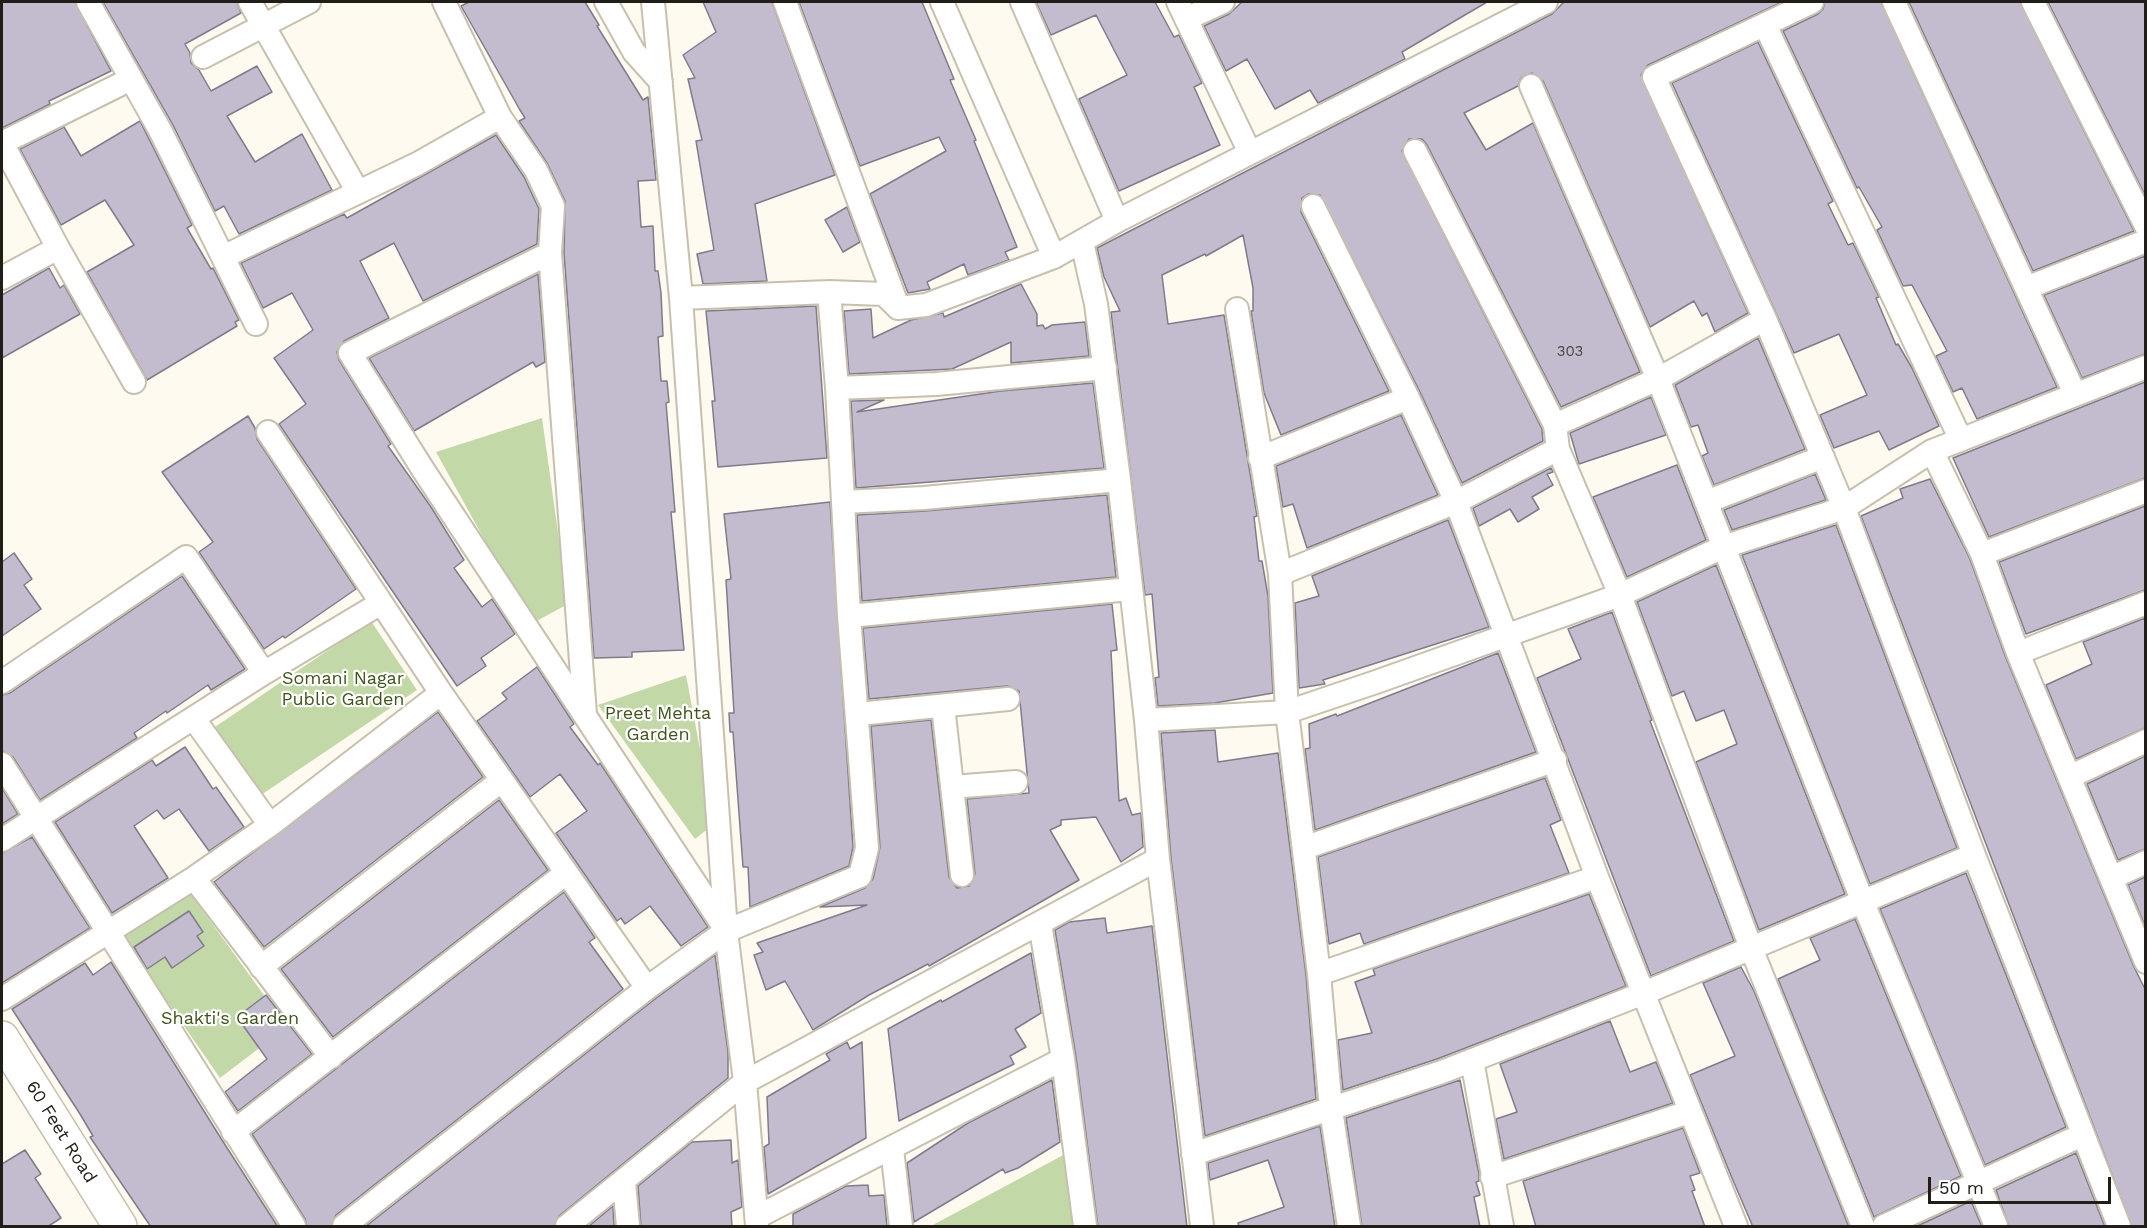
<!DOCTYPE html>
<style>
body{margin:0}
#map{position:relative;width:2147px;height:1228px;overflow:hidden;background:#fffaef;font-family:"Work Sans",sans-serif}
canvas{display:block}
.frame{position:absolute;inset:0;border:3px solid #211e17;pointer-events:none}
.scale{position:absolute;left:1928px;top:1177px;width:183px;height:27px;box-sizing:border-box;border:3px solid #211e17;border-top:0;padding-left:8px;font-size:18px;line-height:21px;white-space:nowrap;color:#211e17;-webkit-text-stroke:4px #fff;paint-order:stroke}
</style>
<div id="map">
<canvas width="2147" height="1228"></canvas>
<div class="frame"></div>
<div class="scale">50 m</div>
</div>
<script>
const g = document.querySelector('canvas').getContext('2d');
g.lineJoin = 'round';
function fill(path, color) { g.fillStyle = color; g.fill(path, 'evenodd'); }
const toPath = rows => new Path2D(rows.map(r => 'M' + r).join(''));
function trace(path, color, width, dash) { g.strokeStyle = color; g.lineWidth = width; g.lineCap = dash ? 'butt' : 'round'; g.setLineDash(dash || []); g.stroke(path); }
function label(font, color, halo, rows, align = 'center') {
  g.font = font + ' "Work Sans",sans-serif'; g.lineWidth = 4.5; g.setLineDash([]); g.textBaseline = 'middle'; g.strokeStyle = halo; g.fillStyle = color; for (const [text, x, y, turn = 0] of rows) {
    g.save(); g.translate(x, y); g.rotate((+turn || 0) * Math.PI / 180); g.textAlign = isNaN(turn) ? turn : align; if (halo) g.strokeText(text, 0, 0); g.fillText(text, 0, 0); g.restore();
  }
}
const green = toPath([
 [542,418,568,604,531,624,436,452],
 [371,621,417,690,255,799,209,731],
 [686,675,714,824,695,839,598,705],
 [190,893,287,1027,220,1078,123,938],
 [1069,1152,1078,1226,931,1226]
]);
const building = toPath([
 [2,2,75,2,111,71,49,101,50,104,2,128,2,2],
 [103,2,237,2,241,13,185,44,190,53,191,63,199,70,211,91,257,66,272,92,227,116,255,162,302,134,332,190,239,234,224,206,215,211,173,125,103,2],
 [469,2,585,2,599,25,597,26,643,100,648,97,656,180,638,181,641,227,653,226,655,271,658,271,661,293,663,336,658,337,661,381,667,381,669,402,666,403,675,512,671,512,684,650,632,652,632,657,594,658,564,253,565,201,547,163,519,121,525,118,520,110,461,6,469,2],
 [703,2,772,2,835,175,755,204,767,281,703,284,697,254,714,250,696,141,702,140,688,79,695,78,683,55,716,32,703,2],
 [799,2,922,2,954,79,950,80,976,140,974,141,1017,247,1005,252,1009,260,968,275,964,264,927,282,930,289,908,293,870,194,946,151,939,137,860,166,799,2],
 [1036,2,1155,2,1174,37,1179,35,1202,83,1194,87,1220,145,1119,191,1079,99,1127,75,1096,15,1051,35,1036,2],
 [1242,2,1487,2,1402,52,1405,59,1318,103,1310,90,1275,109,1247,59,1226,71,1204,26,1229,14,1242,2],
 [1564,2,1782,2,1648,65,1641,75,1748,313,1715,332,1707,313,1702,316,1694,301,1650,327,1543,81,1532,73,1521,78,1518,86,1464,113,1486,150,1533,123,1640,372,1561,407,1427,145,1422,139,1409,139,1402,151,1542,429,1543,441,1462,483,1420,392,1320,195,1308,194,1302,198,1301,212,1389,391,1281,435,1264,393,1251,311,1253,311,1253,288,1243,235,1206,256,1205,254,1162,275,1168,324,1224,315,1257,516,1254,517,1259,561,1262,561,1268,596,1273,693,1215,703,1158,706,1155,678,1159,677,1152,594,1145,595,1111,312,1120,311,1104,277,1097,248,1552,14,1564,2],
 [1825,2,1881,2,2057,387,1977,419,1962,388,1953,392,1936,356,1947,351,1912,285,1903,286,1877,230,1882,227,1859,187,1857,188,1783,31,1818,14,1823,9,1825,2],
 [1909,2,2020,2,2134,231,2033,271,1909,2],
 [2048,2,2145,2,2145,195,2048,2],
 [1758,42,1833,201,1828,204,1848,245,1853,243,1879,297,1876,298,1896,345,1898,344,1912,368,1939,426,1889,450,1879,431,1834,448,1820,415,1867,395,1839,334,1794,353,1672,83,1758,42],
 [140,121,192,225,187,228,211,269,213,268,239,320,235,322,237,326,147,380,87,272,134,245,105,200,61,225,20,149,64,127,81,156,140,121],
 [496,135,524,177,539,209,537,244,423,301,394,243,360,261,389,318,344,341,337,352,339,360,391,444,388,446,431,507,464,560,454,568,482,607,492,599,515,634,481,658,486,666,457,686,279,424,306,404,274,358,313,330,292,293,263,308,241,263,344,214,347,218,496,135],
 [847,207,860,242,843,252,825,220,847,207],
 [2145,256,2145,354,2082,378,2044,295,2145,256],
 [49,268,60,288,64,285,80,314,2,358,2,295,49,268],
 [538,274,545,362,536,367,533,362,414,431,369,358,538,274],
 [1021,284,1037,314,1037,326,1043,325,1045,329,1052,325,1085,322,1089,356,1011,363,1011,342,952,369,849,374,844,311,871,309,873,338,911,320,943,313,944,317,1021,284],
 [816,306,827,458,718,467,712,401,715,401,706,311,816,306],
 [1758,338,1805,449,1714,485,1702,456,1708,453,1698,425,1691,427,1675,385,1758,338],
 [2145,382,2145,478,1989,537,1953,458,2145,382],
 [1093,383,1104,468,856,488,851,401,884,400,857,412,1001,391,1093,383],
 [1651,397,1666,435,1579,464,1570,433,1651,397],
 [1401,415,1438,495,1307,548,1293,504,1283,507,1276,466,1401,415],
 [248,416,255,428,257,439,356,589,285,638,283,636,264,649,199,552,213,542,162,472,248,416],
 [1677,465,1706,540,1627,577,1593,497,1677,465],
 [1551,468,1553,472,1547,474,1553,485,1532,497,1539,509,1518,522,1510,509,1479,526,1473,508,1551,468],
 [1815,474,1826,500,1732,530,1724,510,1815,474],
 [1930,479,1970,559,2006,658,2134,967,2145,989,2145,1227,2132,1227,1861,516,1903,498,1900,489,1930,479],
 [1107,495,1116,577,862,601,857,515,925,511,1107,495],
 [830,502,853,847,849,866,750,907,748,867,743,867,733,732,730,732,729,713,734,713,726,580,731,579,724,514,830,502],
 [2145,506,2145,590,2026,634,1999,562,2145,506],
 [1448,520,1489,627,1323,680,1325,684,1299,688,1295,603,1319,596,1312,576,1448,520],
 [1836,525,1957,848,1870,884,1742,555,1836,525],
 [14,553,32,579,24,585,41,609,2,636,2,562,14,553],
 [1716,565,1845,894,1759,930,1696,762,1737,744,1724,710,1696,721,1684,691,1672,696,1637,602,1716,565],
 [182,576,245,669,211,690,208,685,167,713,166,711,134,733,137,738,40,800,13,757,2,751,2,695,10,693,182,576],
 [1112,604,1117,650,1111,651,1119,801,1126,798,1132,815,1141,813,1143,847,1121,862,1096,817,1061,820,1061,825,1050,830,1079,880,929,966,928,964,869,995,813,1030,785,981,766,990,754,955,763,952,757,943,867,905,820,907,865,888,873,879,880,847,871,726,931,720,949,877,957,888,969,886,975,874,967,799,1029,793,1019,691,1007,686,869,699,863,628,1112,604],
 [1612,612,1652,720,1650,721,1734,941,1651,976,1537,678,1581,659,1568,629,1612,612],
 [2145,618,2145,728,2076,759,2046,685,2092,664,2083,642,2145,618],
 [1498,653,1536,752,1315,830,1305,749,1310,748,1309,724,1336,714,1337,716,1498,653],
 [537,667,574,724,570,727,598,765,600,763,708,927,681,946,650,906,625,924,621,918,617,921,556,833,587,811,560,774,530,797,477,721,507,699,502,693,537,667],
 [438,712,483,777,264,947,214,882,438,712],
 [1215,730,1218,762,1278,753,1306,975,1316,1099,1205,1136,1171,858,1161,733,1215,730],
 [185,747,213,789,216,787,244,827,209,851,179,809,164,819,157,810,134,826,168,878,112,913,55,822,152,760,156,766,185,747],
 [2145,756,2145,849,2118,860,2087,784,2145,756],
 [1545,778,1561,820,1550,825,1569,873,1364,944,1360,933,1329,944,1318,857,1545,778],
 [2,788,18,814,2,824,2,788],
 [499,800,548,870,333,1037,281,969,499,800],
 [32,837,90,928,2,983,2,853,32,837],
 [1966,873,2066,1127,1985,1165,1880,909,1966,873],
 [2145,877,2145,926,2128,885,2145,877],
 [564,892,595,938,589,942,623,989,336,1215,331,1227,307,1227,305,1219,252,1134,564,892],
 [1589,894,1626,986,1437,1059,1343,1090,1338,1040,1372,1033,1355,982,1375,975,1373,969,1589,894],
 [189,911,203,932,197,936,204,946,172,968,165,957,147,969,134,947,189,911],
 [1105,918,1107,933,1152,926,1187,1227,1098,1227,1076,1057,1055,930,1069,922,1105,918],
 [1855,919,1961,1176,1874,1217,1778,979,1820,960,1810,938,1855,919],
 [1031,953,1041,1013,1015,1029,1026,1047,1010,1056,1014,1064,899,1121,888,1029,941,1000,942,1002,1031,953],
 [715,955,728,1052,728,1078,559,1216,554,1227,365,1227,655,999,715,955],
 [111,962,222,1140,278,1227,151,1227,90,1137,93,1136,80,1114,12,1009,85,963,93,975,111,962],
 [1741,967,1754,991,1849,1227,1753,1227,1732,1178,1690,1075,1735,1056,1703,983,1741,967],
 [266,995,312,1054,238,1111,225,1092,267,1059,237,1017,266,995],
 [1610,1021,1630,1072,1656,1062,1673,1103,1504,1159,1496,1119,1517,1112,1500,1064,1610,1021],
 [847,1042,850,1049,862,1042,866,1138,768,1194,764,1147,769,1144,767,1097,830,1060,826,1054,847,1042],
 [1052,1080,1060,1142,1018,1168,1005,1173,1003,1169,914,1222,907,1163,968,1123,1052,1080],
 [1460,1080,1479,1174,1479,1181,1476,1182,1480,1195,1474,1197,1480,1227,1362,1227,1346,1118,1460,1080],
 [1320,1126,1335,1227,1239,1227,1238,1223,1284,1207,1268,1160,1210,1180,1208,1163,1320,1126],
 [1683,1128,1700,1173,1690,1176,1695,1190,1692,1191,1705,1227,1536,1227,1523,1181,1683,1128],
 [731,1140,732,1163,738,1160,742,1207,731,1212,732,1227,641,1227,638,1186,692,1142,731,1140],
 [25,1150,41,1174,35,1178,61,1218,47,1227,2,1227,2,1164,25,1150],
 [2076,1153,2105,1227,2009,1227,1996,1190,2076,1153],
 [868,1185,869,1196,884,1195,887,1227,793,1227,793,1214,846,1186,868,1185],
 [1971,1201,1982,1227,1915,1227,1971,1201],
 [613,1206,614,1227,588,1227,613,1206]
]);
const street = toPath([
 [88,2,161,132,256,324],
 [250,2,358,192],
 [444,2,500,117,536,170,553,206,550,253,585,714],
 [606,2,634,52,661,82],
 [653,2,681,298,726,931,745,1082,757,1226],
 [785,2,898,307],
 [942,2,1054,257,1117,221,1546,2],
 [1022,2,1117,221],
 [1178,2,1250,153],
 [1812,2,1654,77,1765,319,1844,508,1974,855,2119,1226],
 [1894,2,2075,394],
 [2033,2,2146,226],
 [1186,19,1223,2],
 [1765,25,1960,438],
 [203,57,309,2],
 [1531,86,1658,379,1862,900,1996,1226],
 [2,143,58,248,134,382],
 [2,143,131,79],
 [1415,151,1555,425,1558,449,1620,595,1751,948,1863,1226],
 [1313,206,1408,398,1456,502,1597,877,1736,1226],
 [1082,242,1096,304,1119,480,1146,720,1158,859,1202,1226],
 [550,253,350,353,422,468,726,930],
 [223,257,417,164,500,117],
 [2,278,58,248],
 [2026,288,2146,241],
 [681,298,829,292,884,294,898,308,926,305,1054,257],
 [1237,309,1280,574,1287,712,1319,974,1331,1110,1349,1226],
 [837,388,936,384,1105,368],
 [1555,425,1658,379,1765,319],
 [268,432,441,693,647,988],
 [1932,451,1982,554,2018,653,2111,878],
 [1260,458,1408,398],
 [843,502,924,498,1119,480],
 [1706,502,1823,457],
 [1982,554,2146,491],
 [1280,574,1456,502,1558,449],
 [849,616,1130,589],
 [2018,653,2146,603],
 [2,682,186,557,264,673],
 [943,706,962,875],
 [858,714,1008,699],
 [194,719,270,825],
 [1146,720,1287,712,1376,682,1620,595,1723,547,1844,508,1932,451,2146,367],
 [2,764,294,1226],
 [2069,777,2146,741],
 [952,787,1016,782],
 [2,840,264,673,381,603],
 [1304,848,1555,760],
 [2146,862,2111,878,2146,962],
 [194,878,331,1057],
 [1040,924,1063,1059,1085,1226],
 [261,967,502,780],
 [1319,974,1597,877],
 [2,999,194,878,270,825,441,693],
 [1472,1060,1502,1226],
 [233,1132,566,873],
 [892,1149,901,1226],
 [1193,1154,1442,1072,1644,993,1974,855],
 [1492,1177,1689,1112],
 [624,1182,628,1226],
 [757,1217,1063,1059],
 [344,1226,647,988,726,931,860,876,867,848,849,616,837,388,829,292],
 [567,1226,745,1082,1158,859],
 [1884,1226,2082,1135]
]);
const secondary = toPath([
 [2,1038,120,1226]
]);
const numberNames = [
 ["303",1570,352]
];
const parkNames = [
 ["Somani Nagar",343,679],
 ["Public Garden",343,700],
 ["Preet Mehta",658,714],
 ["Garden",658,735],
 ["Shakti's Garden",230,1019]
];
const streetNames = [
 ["60 Feet Road",61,1132,58]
];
fill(green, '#c2d8a7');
fill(building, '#c2bcce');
trace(building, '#807b8b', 1.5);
trace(street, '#c7c0ae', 26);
trace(secondary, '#c7c0ae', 36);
trace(street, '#fff', 22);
trace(secondary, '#fff', 33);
label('15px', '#494645', null, numberNames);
label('18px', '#40551c', '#fff', parkNames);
label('18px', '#211e17', '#fff', streetNames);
</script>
